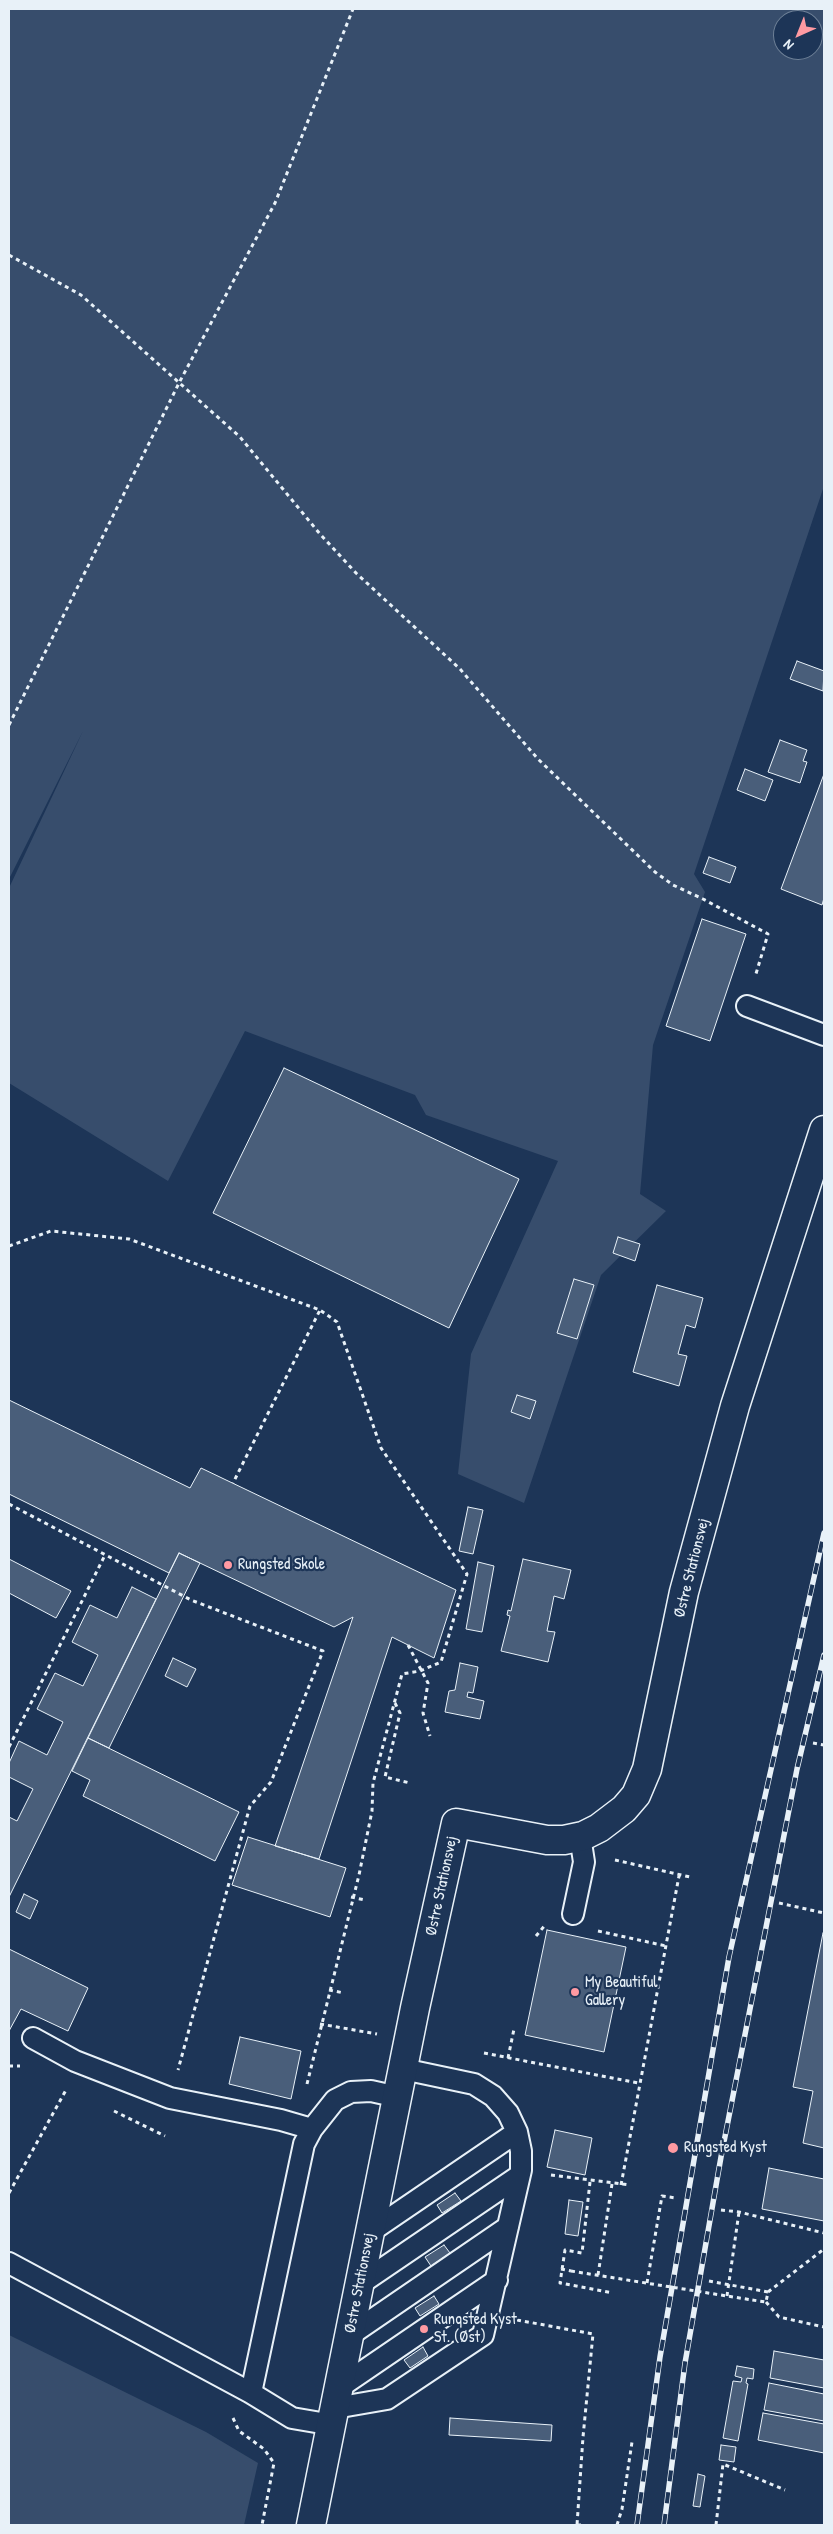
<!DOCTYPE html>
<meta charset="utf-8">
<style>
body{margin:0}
#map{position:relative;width:833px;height:2534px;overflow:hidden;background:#1d3557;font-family:"Patrick Hand",sans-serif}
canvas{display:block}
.frame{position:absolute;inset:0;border:10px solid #e8f1f8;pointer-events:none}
.north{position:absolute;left:773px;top:10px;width:50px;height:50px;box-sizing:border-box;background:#1d3557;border:1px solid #6e8097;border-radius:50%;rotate:224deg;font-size:14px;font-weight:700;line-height:20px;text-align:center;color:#e8f1f8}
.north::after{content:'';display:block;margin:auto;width:18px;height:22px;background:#ff9aa2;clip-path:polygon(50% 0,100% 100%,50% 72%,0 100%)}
</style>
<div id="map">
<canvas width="833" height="2534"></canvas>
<div class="frame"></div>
<div class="north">N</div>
</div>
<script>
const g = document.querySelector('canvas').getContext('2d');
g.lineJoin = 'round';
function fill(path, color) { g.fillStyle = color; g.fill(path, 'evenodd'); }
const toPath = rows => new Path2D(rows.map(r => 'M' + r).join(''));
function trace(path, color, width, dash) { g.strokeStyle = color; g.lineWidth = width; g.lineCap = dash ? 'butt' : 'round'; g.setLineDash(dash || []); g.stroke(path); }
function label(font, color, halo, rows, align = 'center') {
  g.font = font + ' "Patrick Hand",sans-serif'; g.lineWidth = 4.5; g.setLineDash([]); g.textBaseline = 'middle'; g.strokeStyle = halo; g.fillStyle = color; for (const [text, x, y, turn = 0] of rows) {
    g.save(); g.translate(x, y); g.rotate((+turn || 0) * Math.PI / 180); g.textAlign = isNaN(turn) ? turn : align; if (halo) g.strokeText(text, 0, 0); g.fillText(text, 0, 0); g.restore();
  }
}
const green = toPath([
 [9,9,824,9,824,486,694,874,705,892,653,1045,640,1194,666,1211,601,1275,524,1503,458,1474,471,1354,558,1161,426,1115,415,1095,245,1031,168,1181,9,1083,9,888,83,731,9,879],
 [783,20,813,20,813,50,783,50],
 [9,2335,206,2432,258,2463,244,2525,9,2525]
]);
const building = toPath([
 [797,661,824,671,823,691,790,679,797,661],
 [780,740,807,750,803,761,807,762,800,783,768,772,780,740],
 [745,769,773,780,765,801,737,790,745,769],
 [824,774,824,898,822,905,781,889,824,774],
 [709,857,736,867,730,883,703,873,709,857],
 [702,919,746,934,710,1041,666,1026,702,919],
 [284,1068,519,1179,449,1328,213,1213,284,1068],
 [618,1237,640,1244,635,1261,613,1253,618,1237],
 [574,1279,594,1285,577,1339,557,1333,574,1279],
 [657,1285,703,1298,695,1328,686,1325,678,1354,687,1356,679,1386,633,1372,657,1285],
 [517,1395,536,1401,530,1419,511,1412,517,1395],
 [9,1400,190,1488,201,1468,456,1590,434,1658,392,1637,319,1859,275,1846,353,1617,334,1627,179,1553,169,1573,9,1494,9,1400],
 [468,1507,483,1510,473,1554,459,1551,468,1507],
 [179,1553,200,1563,109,1748,88,1738,179,1553],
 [9,1559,71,1591,56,1618,9,1593,9,1559],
 [523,1559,571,1570,564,1599,554,1596,547,1631,555,1632,548,1662,501,1651,510,1616,507,1615,508,1610,511,1611,523,1559],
 [478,1562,494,1566,482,1632,466,1629,478,1562],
 [132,1587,156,1599,9,1897,9,1817,17,1821,33,1789,9,1777,9,1763,19,1741,47,1755,63,1722,37,1709,55,1673,83,1686,98,1655,72,1642,90,1605,117,1618,132,1587],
 [173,1658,196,1669,187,1687,165,1676,173,1658],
 [460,1663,478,1667,473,1693,468,1692,467,1697,484,1701,480,1719,445,1712,449,1691,455,1690,460,1663],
 [88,1738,239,1812,215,1861,83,1796,90,1780,72,1771,88,1738],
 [248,1837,346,1868,330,1917,232,1885,248,1837],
 [24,1894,38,1901,30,1919,16,1912,24,1894],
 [547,1930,626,1947,604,2052,525,2035,547,1930],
 [823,1933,824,1933,824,2148,803,2143,813,2091,793,2087,823,1933],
 [9,1949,88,1988,68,2031,21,2009,9,2031,9,1949],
 [240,2037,301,2051,291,2099,229,2084,240,2037],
 [555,2130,592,2138,585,2175,547,2167,555,2130],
 [769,2168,824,2179,824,2221,762,2209,769,2168],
 [455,2193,461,2201,442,2213,437,2205,455,2193],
 [569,2200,583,2202,578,2236,565,2234,569,2200],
 [444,2245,450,2253,431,2266,425,2257,444,2245],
 [434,2296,439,2304,420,2316,415,2308,434,2296],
 [423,2347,428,2356,410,2368,404,2360,423,2347],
 [774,2351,824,2360,824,2388,770,2378,774,2351],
 [737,2366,754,2369,753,2379,747,2378,746,2383,748,2384,738,2441,723,2438,733,2381,741,2382,742,2378,735,2376,737,2366],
 [769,2383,824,2394,824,2421,764,2410,769,2383],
 [763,2413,824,2424,824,2453,758,2440,763,2413],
 [450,2418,552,2425,551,2441,449,2435,450,2418],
 [721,2445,736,2447,734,2462,719,2460,721,2445],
 [698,2474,705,2476,700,2507,693,2506,698,2474]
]);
const path = toPath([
 [9,255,81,295,240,437,320,534,356,573,460,669,538,759,655,872,673,885,703,899,768,934,755,977],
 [9,725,179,383,275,203,353,9],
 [9,1246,51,1231,129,1239,320,1310,233,1483],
 [9,1504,191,1600,323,1651,271,1782,250,1806,178,2070],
 [408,1645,428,1683,423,1713,430,1736],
 [395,1703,400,1713,385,1777,410,1783],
 [813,1743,824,1745],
 [9,1747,105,1555],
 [615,1860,690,1877],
 [351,1897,365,1900],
 [779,1903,824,1913],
 [598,1931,666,1946],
 [536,1936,546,1924],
 [329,1990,344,1993],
 [320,2024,377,2034],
 [484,2053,638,2083],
 [508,2058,514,2029],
 [9,2066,20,2066],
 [307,2084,359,1875,372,1811,373,1783,402,1674,420,1671,441,1662,467,1574,381,1448,337,1322,320,1310],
 [114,2111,165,2136],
 [551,2175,630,2185],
 [590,2182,582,2253,565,2250,560,2283,613,2293],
 [621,2185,679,1876],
 [9,2193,66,2090],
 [721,2210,739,2212,824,2233],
 [561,2269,571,2271],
 [598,2275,612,2184],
 [709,2281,768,2292,766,2302,752,2300],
 [647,2283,662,2196,676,2198],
 [768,2292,824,2249],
 [727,2296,739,2212],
 [766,2302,779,2317,824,2327],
 [517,2320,593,2334,583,2437,577,2525],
 [233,2418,239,2431,264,2449,274,2463,262,2525],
 [577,2525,582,2525],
 [617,2525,622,2509,632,2442],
 [716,2525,723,2464,785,2490]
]);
const service = toPath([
 [747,1006,824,1035],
 [573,1914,584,1862,580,1836],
 [33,2038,75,2061,170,2098,281,2120,312,2129],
 [370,2232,517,2132],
 [9,2263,251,2393,292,2418,333,2425],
 [360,2284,519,2176],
 [350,2335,508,2227],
 [340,2387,497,2280],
 [251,2393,304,2144,312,2129,335,2100,351,2092,371,2091,398,2097],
 [335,2408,387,2399,483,2335,521,2170,521,2151,517,2132,508,2113,493,2096,474,2084,403,2069]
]);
const minor = toPath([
 [311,2525,415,2008,456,1823,547,1840,564,1840,583,1836,599,1828,624,1809,636,1795,647,1769,684,1592,735,1406,824,1130]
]);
const rail = toPath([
 [637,2525,660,2357,729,1957,824,1533],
 [664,2525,685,2363,721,2157,797,1769,824,1655]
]);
const pathBridge = toPath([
 [571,2271,752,2300]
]);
const markers = [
 [228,1565,5,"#ff9aa2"],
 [575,1992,5,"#ff9aa2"],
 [673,2148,6,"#ff9aa2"],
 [424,2329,5,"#ff9aa2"]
];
const poiNames = [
 ["Rungsted Skole",238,1565],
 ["My Beautiful",585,1983],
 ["Gallery",585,2001],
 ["Rungsted Kyst",684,2148],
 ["Rungsted Kyst",434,2320],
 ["St. (Øst)",434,2338]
];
const streetNames = [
 ["Østre Stationsvej",692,1568,-76],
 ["Østre Stationsvej",442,1886,-78],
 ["Østre Stationsvej",360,2283,-79]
];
fill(green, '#374d6c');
fill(building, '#495e7a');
trace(building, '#e8f1f8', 1);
trace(service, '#e8f1f8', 24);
trace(minor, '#e8f1f8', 31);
trace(path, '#e8f1f8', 3, [4, 4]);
trace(service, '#1d3557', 20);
trace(minor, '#1d3557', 28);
trace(rail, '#e8f1f8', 5.5);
trace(rail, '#1d3557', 4, [11]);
trace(pathBridge, '#e8f1f8', 3, [4, 4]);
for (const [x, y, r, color] of markers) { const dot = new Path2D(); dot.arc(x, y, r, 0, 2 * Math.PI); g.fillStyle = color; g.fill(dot); trace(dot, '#1d3557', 2); }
label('16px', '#e8f1f8', '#1d3557', poiNames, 'left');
label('16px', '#e8f1f8', '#1d3557', streetNames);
</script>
